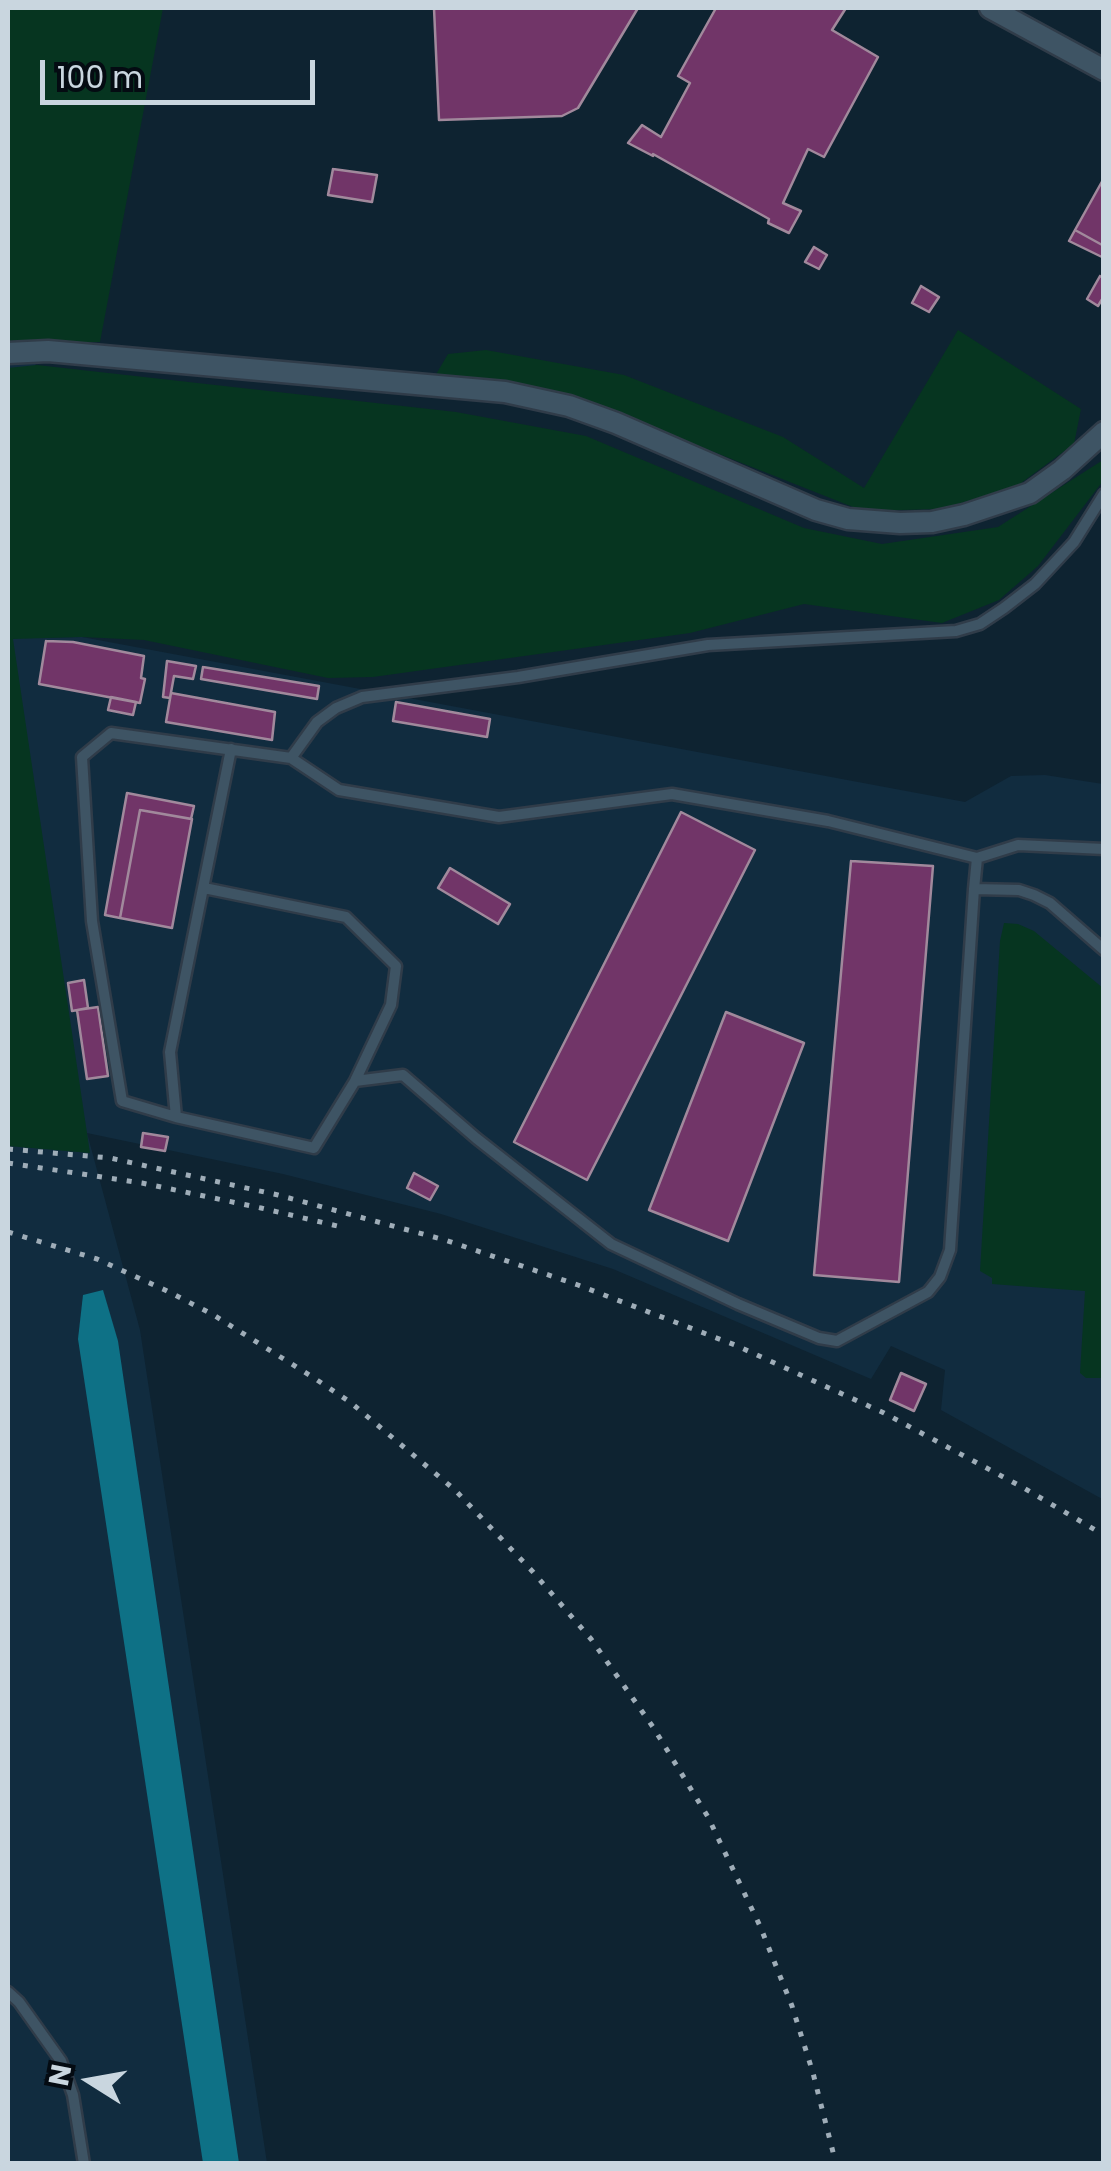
<!DOCTYPE html>
<style>
body{margin:0}
#map{position:relative;width:1111px;height:2171px;overflow:hidden;background:#0e2331;font-family:Poppins,sans-serif}
canvas{display:block}
.frame{position:absolute;inset:0;border:10px solid #c9d6df;pointer-events:none}
.north{position:absolute;left:40px;top:2031px;width:100px;height:100px;-webkit-text-stroke:8px #040b12;paint-order:stroke;rotate:281deg;font-size:28px;font-weight:700;line-height:40px;text-align:center;color:#c9d6df}
.north::after{content:'';display:block;margin:auto;width:35px;height:45px;background:#c9d6df;clip-path:polygon(50% 0,100% 100%,50% 72%,0 100%)}
.scale{position:absolute;left:40px;top:60px;width:275px;height:45px;box-sizing:border-box;border:5px solid #c9d6df;border-top:0;padding-left:12px;font-size:30px;line-height:35px;white-space:nowrap;color:#c9d6df;-webkit-text-stroke:8px #040b12;paint-order:stroke}
</style>
<div id="map">
<canvas width="1111" height="2171"></canvas>
<div class="frame"></div>
<div class="north">N</div>
<div class="scale">100 m</div>
</div>
<script>
const g = document.querySelector('canvas').getContext('2d');
g.lineJoin = 'round';
function fill(path, color) { g.fillStyle = color; g.fill(path, 'evenodd'); }
const toPath = rows => new Path2D(rows.map(r => 'M' + r).join(''));
function trace(path, color, width, dash) { g.strokeStyle = color; g.lineWidth = width; g.lineCap = dash ? 'butt' : 'round'; g.setLineDash(dash || []); g.stroke(path); }
const built = toPath([
 [8,8,65,8,13,638,82,637,965,802,1011,776,1045,775,1103,784,1104,1500,941,1410,945,1370,891,1346,871,1379,613,1269,441,1214,283,1174,87,1133,140,1330,267,2163,8,2164]
]);
const green = toPath([
 [8,8,163,8,100,342,8,343],
 [958,330,1081,409,1074,444,1017,486,941,509,863,511,575,397,435,376,448,354,486,350,624,375,783,437,864,488],
 [37,365,456,412,586,436,804,528,882,544,998,527,1103,460,1103,481,1038,566,999,600,942,623,804,604,690,633,373,677,328,678,144,640,82,637,13,639,90,1153,8,1146,8,368],
 [1004,923,1018,924,1034,931,1103,988,1103,1378,1086,1378,1080,1373,1085,1291,992,1284,992,1278,980,1271,1000,941]
]);
const water = toPath([
 [103,1290,118,1341,239,2163,203,2163,78,1339,83,1295]
]);
const building = toPath([
 [434,8,638,8,578,108,562,116,439,120,434,8],
 [716,8,846,8,832,30,878,57,824,157,808,149,783,203,801,211,789,233,768,223,769,219,653,154,653,156,628,143,642,125,661,137,690,83,678,76,716,8],
 [333,169,377,175,372,202,328,195,333,169],
 [1104,178,1104,246,1075,230,1104,178],
 [1075,230,1104,246,1104,258,1069,241,1075,230],
 [814,247,827,255,819,269,805,262,814,247],
 [1100,276,1104,278,1104,296,1098,306,1087,299,1100,276],
 [921,286,939,297,929,312,912,303,921,286],
 [46,641,73,642,144,656,141,678,145,679,140,703,39,684,46,641],
 [167,661,196,666,193,679,174,676,170,698,163,697,167,661],
 [203,667,319,686,317,699,201,679,203,667],
 [171,693,275,712,272,740,166,722,171,693],
 [111,697,136,702,133,715,108,710,111,697],
 [396,702,490,719,487,737,393,721,396,702],
 [127,793,194,806,191,819,140,810,120,918,105,915,127,793],
 [140,810,192,819,172,928,120,918,140,810],
 [681,812,755,850,587,1180,514,1142,681,812],
 [851,861,933,866,899,1282,814,1275,851,861],
 [450,868,510,904,498,924,438,888,450,868],
 [84,980,88,1008,72,1011,68,983,84,980],
 [98,1007,108,1076,87,1079,77,1010,98,1007],
 [726,1012,804,1043,728,1241,649,1210,726,1012],
 [143,1133,168,1137,165,1151,141,1147,143,1133],
 [414,1173,438,1186,430,1200,407,1188,414,1173],
 [901,1373,926,1384,914,1411,890,1400,901,1373]
]);
const lane = toPath([
 [291,758,317,722,336,708,362,697,518,677,708,645,956,631,980,624,1004,608,1035,584,1074,542,1104,494],
 [977,858,1018,845,1104,849],
 [204,888,346,917,396,966,391,1005,355,1081,314,1148,176,1117,122,1101,92,921,82,757,111,733,291,758,339,790,499,817,672,794,828,821,977,858,974,889],
 [355,1081,403,1075,476,1138,611,1244,738,1304,819,1338,837,1341,928,1292,940,1277,950,1250,974,889,1019,890,1034,895,1050,903,1104,950],
 [176,1117,170,1052,231,749],
 [8,1992,19,2002,61,2061,73,2095,84,2164]
]);
const street = toPath([
 [990,8,1104,70],
 [8,353,48,351,505,392,569,406,616,423,816,510,848,519,900,523,932,522,964,515,1030,493,1062,470,1104,432]
]);
const rail = toPath([
 [8,1149,110,1158,278,1195,445,1240,578,1285,735,1345,884,1413,1022,1487,1104,1535],
 [8,1163,142,1183,261,1208,346,1228],
 [8,1232,97,1259,165,1290,212,1314,314,1378,350,1402,455,1490,533,1572,591,1639,653,1727,708,1817,760,1926,792,2006,813,2073,836,2164]
]);
fill(built, '#112c3f');
fill(green, '#063520');
fill(water, '#0e7186');
fill(building, '#713568');
trace(building, '#a1899c', 2.5);
trace(lane, '#303c49', 15);
trace(street, '#303c49', 25);
trace(lane, '#3e5464', 10);
trace(street, '#3e5464', 20);
trace(rail, '#9fadb8', 5, [5, 10]);
</script>
